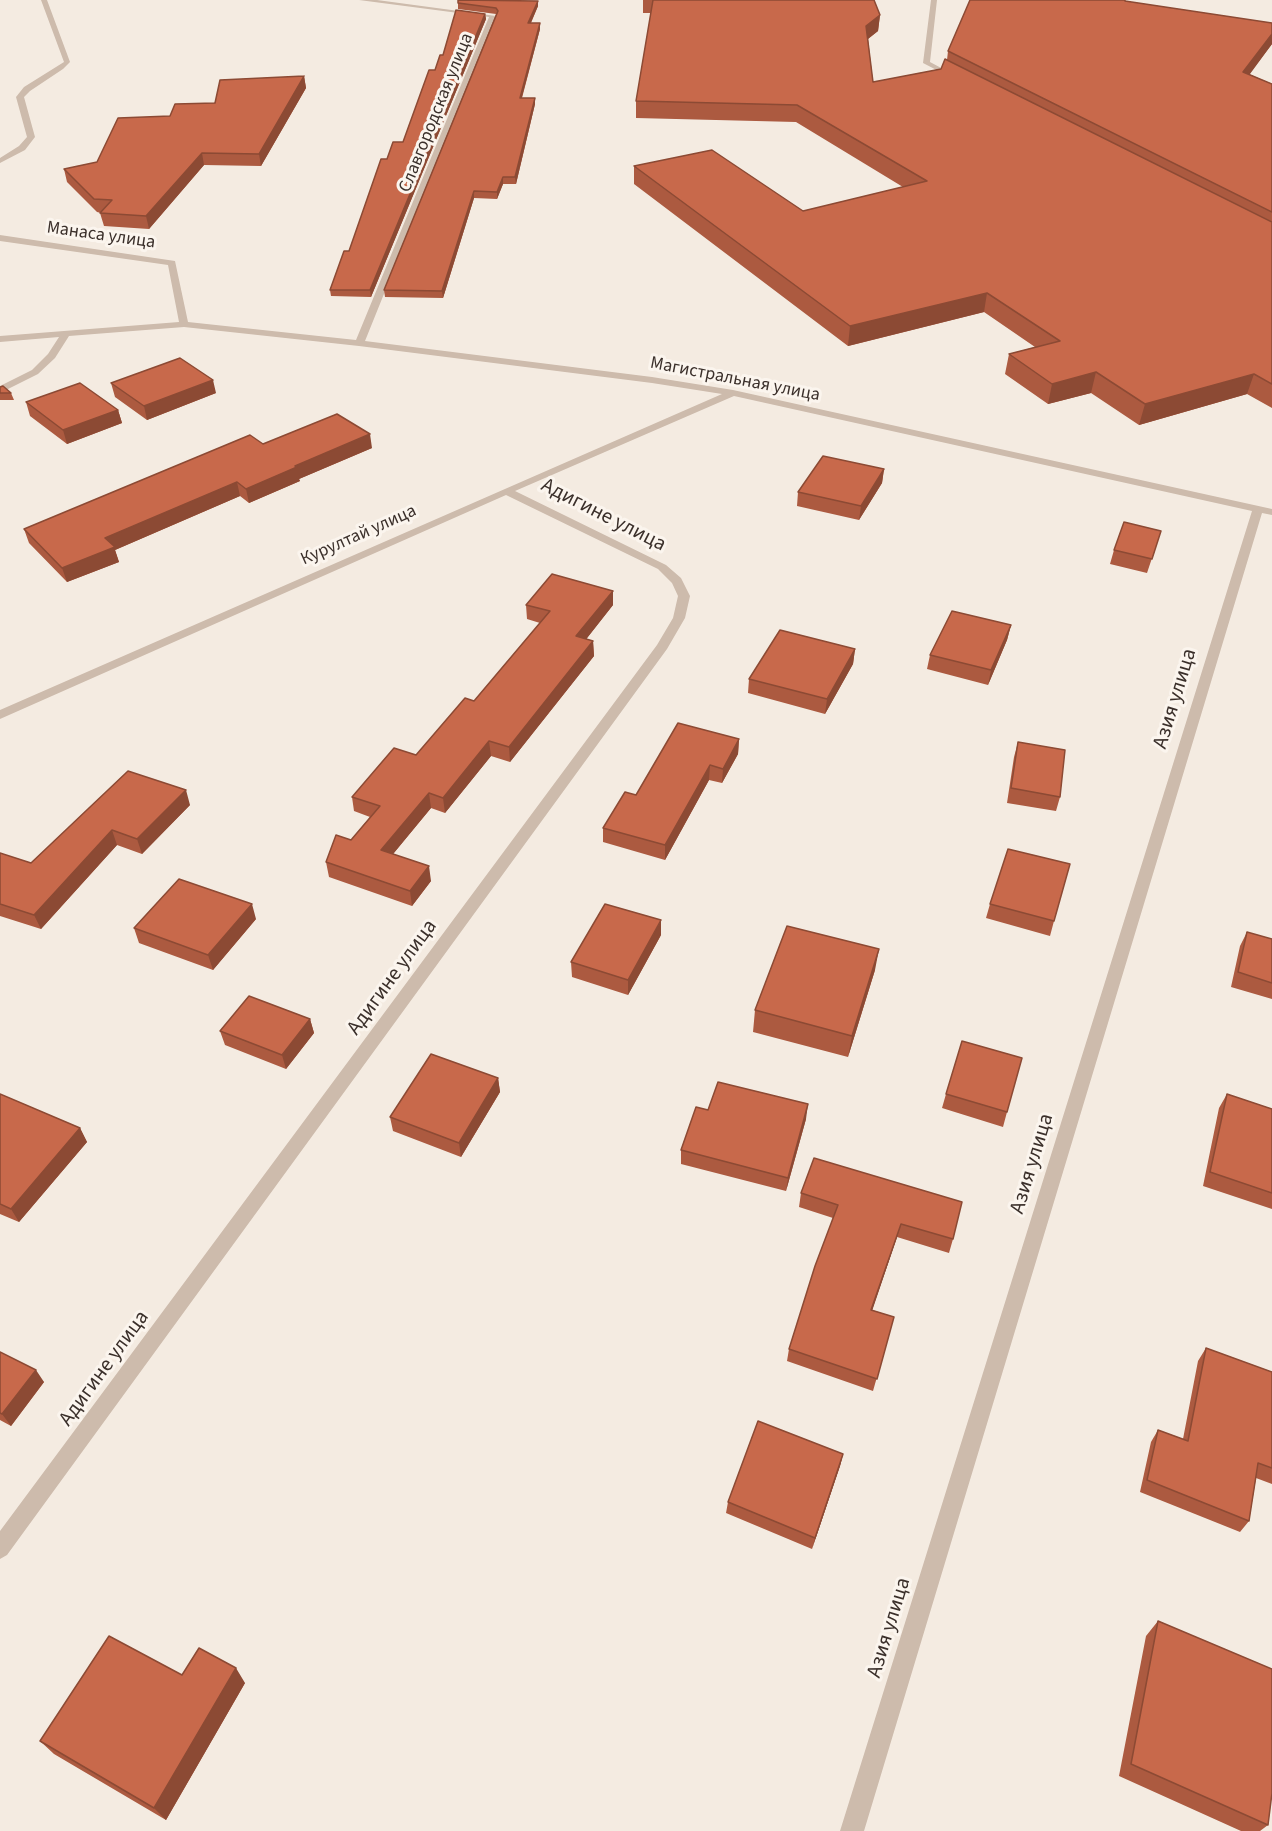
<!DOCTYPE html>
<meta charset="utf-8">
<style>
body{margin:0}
canvas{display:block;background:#f4ebe1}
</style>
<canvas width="1272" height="1831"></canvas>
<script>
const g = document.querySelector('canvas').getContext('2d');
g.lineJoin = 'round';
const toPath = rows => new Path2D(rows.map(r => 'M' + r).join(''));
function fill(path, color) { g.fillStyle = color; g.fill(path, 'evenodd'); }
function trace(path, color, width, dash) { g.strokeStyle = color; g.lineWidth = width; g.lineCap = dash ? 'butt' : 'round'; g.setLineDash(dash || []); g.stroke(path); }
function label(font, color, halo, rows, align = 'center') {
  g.font = font + ' "Source Sans 3",sans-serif'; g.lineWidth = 6; g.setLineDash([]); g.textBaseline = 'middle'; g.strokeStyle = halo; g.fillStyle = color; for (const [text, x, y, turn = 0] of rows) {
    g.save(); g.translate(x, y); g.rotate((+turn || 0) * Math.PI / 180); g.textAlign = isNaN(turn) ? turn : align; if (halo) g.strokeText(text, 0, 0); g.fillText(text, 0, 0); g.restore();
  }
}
const minor = toPath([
 [41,0,47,0,70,62,63,69,30,91,24,97,35,137,25,150,0,163,0,158,19,146,27,137,16,97,24,87,64,62,41,0],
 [359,0,377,0,496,16,365,341,652,377,733,390,1272,509,1272,515,1262,513,864,1831,840,1831,1252,511,734,396,515,491,666,565,681,578,690,596,685,618,667,649,7,1555,0,1559,0,1531,657,645,673,618,678,596,672,583,658,569,506,495,0,719,0,710,722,394,652,383,359,346,184,327,69,336,55,358,38,374,0,393,0,386,32,370,48,354,59,337,0,342,0,336,179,322,168,265,0,241,0,235,175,261,188,322,356,340,489,17,359,0],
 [931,0,937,0,930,62,958,77,958,79,954,79,923,63,931,0]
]);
const wall = toPath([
 [643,0,874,0,880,15,878,31,868,39,873,82,941,69,947,60,948,51,1125,1,1272,44,1249,74,1272,84,1272,408,1247,394,1139,425,1091,393,1048,404,1005,374,1009,354,1035,347,984,312,848,346,634,184,634,166,803,211,903,187,796,122,636,118,636,101,651,13,643,13],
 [458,3,538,6,531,23,540,23,540,29,522,98,535,98,535,104,516,184,503,184,497,199,474,198,443,298,385,297,384,290,496,14,458,9],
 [485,14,486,19,371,297,331,296,330,290,349,251,387,159,403,142,443,55],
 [304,76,306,88,261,166,204,165,149,229,104,226,100,213,101,213,97,212,67,182,64,169,97,162,170,116],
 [111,383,216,393,147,420,115,397],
 [0,393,11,393,14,400,0,400],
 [26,402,118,410,122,423,67,444,30,416],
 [263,444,372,448,299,479,300,481,249,503,240,496,115,550,119,562,67,582,29,543,24,529],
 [884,469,882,483,859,520,797,506,798,492],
 [1161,531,1147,573,1110,564,1114,550],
 [526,605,613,605,586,639,593,641,594,656,510,762,491,756,445,813,431,808,393,854,431,881,412,906,329,877,326,862,351,840,370,817,354,811,352,797,416,755,474,701,540,623,527,619],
 [1011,625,1007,640,988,685,927,669,930,655],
 [855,649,853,664,825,714,748,693,749,679],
 [739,739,738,754,722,783,709,780,665,860,603,842,603,828,636,795],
 [1018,742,1060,797,1056,811,1007,803,1014,757],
 [128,771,190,805,142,854,117,845,41,929,0,916,0,853,31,863],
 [990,904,1054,921,1050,936,986,918],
 [256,919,213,970,139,943,134,928],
 [1247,932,1272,939,1272,999,1231,987,1240,946],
 [661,935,628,995,572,977,571,962],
 [875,970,848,1057,753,1032,755,1010],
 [310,1019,314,1033,286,1069,225,1045,220,1031],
 [498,1078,500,1092,461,1157,393,1131,390,1117],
 [0,1094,80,1128,87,1142,19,1222,0,1214],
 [946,1094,1007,1112,1003,1127,942,1108],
 [1227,1094,1272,1109,1272,1209,1203,1186,1219,1108],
 [708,1110,806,1119,786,1191,681,1164,681,1150],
 [801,1193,953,1239,949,1253,897,1237,872,1310,894,1317,873,1391,787,1361,789,1349,833,1218,799,1207],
 [1206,1348,1272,1372,1272,1484,1256,1478,1249,1521,1240,1532,1140,1492,1151,1442,1158,1430,1183,1439,1198,1361],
 [0,1352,44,1382,11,1426,0,1420],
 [843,1454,840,1466,812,1549,726,1513,728,1502],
 [1158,1621,1268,1825,1260,1831,1241,1831,1119,1776,1146,1636],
 [182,1675,245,1683,166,1820,54,1754,40,1741]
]);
const shadedWall = toPath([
 [538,1,538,6,528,29,528,23],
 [485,14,486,19,371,297,370,290],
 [880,15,878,31,864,42,866,26],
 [540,23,540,29,520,104,520,98],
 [1272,34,1272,44,1239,89,1243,72],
 [304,76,306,88,261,166,259,154],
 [535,98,535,104,516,184,515,177],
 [202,153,204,165,149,229,146,216],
 [503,177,503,184,497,199,497,192],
 [474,191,474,198,443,298,442,291],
 [987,293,984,312,848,346,850,326],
 [1096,372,1091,393,1048,404,1052,384],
 [1254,374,1247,394,1139,425,1145,404],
 [213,380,216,393,147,420,144,406],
 [118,410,122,423,67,444,63,430],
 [370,434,372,448,299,479,300,481,249,503,246,489,295,466],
 [884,469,882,483,859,520,861,506],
 [237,482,240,496,115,550,119,562,67,582,62,568,105,538],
 [613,591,613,605,577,651,576,636],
 [1011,625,1007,640,988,685,991,670],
 [593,641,594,656,510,762,509,747],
 [855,649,853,664,825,714,827,699],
 [739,739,738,754,722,783,723,769],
 [489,741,491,756,445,813,443,798],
 [710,765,709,780,665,860,665,845],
 [186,790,190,805,142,854,137,839],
 [429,793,431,808,384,865,381,850],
 [112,830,117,845,41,929,34,915],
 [429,866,431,881,412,906,410,891],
 [252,904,256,919,213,970,208,955],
 [661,920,661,935,628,995,628,980],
 [879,949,875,970,848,1057,852,1036],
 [310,1019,314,1033,286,1069,282,1055],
 [498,1078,500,1092,461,1157,459,1143],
 [808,1104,806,1119,786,1191,788,1178],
 [80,1128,87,1142,19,1222,11,1209],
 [901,1224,897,1237,868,1323,871,1310],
 [36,1370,44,1382,11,1426,2,1414],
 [843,1454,840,1466,812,1549,815,1538],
 [236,1668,245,1683,166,1820,154,1808]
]);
const building = toPath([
 [458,0,538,1,528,23,540,23,520,98,535,98,515,177,503,177,497,192,474,191,442,291,384,290,498,11,496,8,458,3,458,0],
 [653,0,874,0,880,15,866,26,873,82,941,69,945,59,1272,222,1272,384,1254,374,1145,404,1096,372,1052,384,1009,354,1060,341,987,293,850,326,634,166,712,150,803,211,927,181,797,105,636,101,653,0],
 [970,0,1125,0,1125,1,1272,23,1272,34,1243,72,1272,84,1272,212,948,51,970,0],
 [456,10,485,14,370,290,330,290,344,251,349,251,381,159,387,159,393,142,403,142,429,70,435,70,440,55,443,55,456,10],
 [304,76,259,154,202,153,146,216,100,213,112,200,94,199,64,169,97,162,118,118,170,116,175,104,215,103,220,80,304,76],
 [180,358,213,380,144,406,111,383,180,358],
 [80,383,118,410,63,430,26,402,80,383],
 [3,386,11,393,0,393,0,387,3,386],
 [337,414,370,434,295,466,297,467,246,489,237,482,105,538,115,547,62,568,24,529,250,435,263,444,337,414],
 [823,456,884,469,861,506,798,492,823,456],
 [1124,522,1161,531,1152,559,1114,550,1124,522],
 [552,574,613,591,576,636,593,641,509,747,489,741,443,798,429,793,381,850,429,866,410,891,326,862,336,835,351,840,380,806,352,797,394,748,416,755,465,698,474,701,550,611,526,605,552,574],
 [952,611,1011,625,991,670,930,655,952,611],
 [780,630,855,649,827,699,749,679,780,630],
 [678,723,739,739,723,769,710,765,665,845,603,828,625,792,636,795,678,723],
 [1018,742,1065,750,1060,797,1011,788,1018,742],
 [128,771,186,790,137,839,112,830,34,915,0,904,0,853,31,863,128,771],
 [1008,849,1070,864,1054,921,990,904,1008,849],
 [179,879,252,904,208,955,134,928,179,879],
 [605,904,661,920,628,980,571,962,605,904],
 [787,926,879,949,852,1036,755,1010,787,926],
 [1247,932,1272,939,1272,983,1238,972,1247,932],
 [249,996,310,1019,282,1055,220,1031,249,996],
 [962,1041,1022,1058,1007,1112,946,1094,962,1041],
 [431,1054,498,1078,459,1143,390,1117,431,1054],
 [718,1082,808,1104,788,1178,681,1150,696,1107,708,1110,718,1082],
 [0,1094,80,1128,11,1209,0,1204,0,1094],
 [1227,1094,1272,1109,1272,1193,1210,1172,1227,1094],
 [814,1158,962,1202,953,1239,901,1224,871,1310,894,1317,877,1379,789,1349,815,1266,838,1205,801,1193,814,1158],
 [1206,1348,1272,1372,1272,1468,1258,1463,1249,1521,1147,1480,1158,1430,1188,1441,1206,1348],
 [0,1352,36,1370,2,1414,0,1413,0,1352],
 [758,1421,843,1454,815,1538,728,1502,758,1421],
 [1158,1621,1272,1669,1272,1793,1268,1825,1131,1764,1158,1621],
 [109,1636,182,1675,199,1648,236,1668,154,1808,40,1741,109,1636]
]);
const farStreetnames = [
 ["Славгородская улица",437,113,-68],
 ["Манаса улица",101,236,8],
 ["Магистральная улица",735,380,11],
 ["Курултай улица",359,536,-24]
];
const streetNames = [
 ["Адигине улица",603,516,27],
 ["Азия улица",1176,699,-73],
 ["Адигине улица",393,978,-54],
 ["Азия улица",1033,1164,-73],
 ["Адигине улица",105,1369,-54],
 ["Азия улица",890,1628,-73]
];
fill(minor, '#cdbbac');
fill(wall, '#ac5a40');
fill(shadedWall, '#8c4a34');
fill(building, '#c8694b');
trace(building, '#8c4a34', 1.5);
label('18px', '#3b302b', '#fbf5ee', farStreetnames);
label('21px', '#3b302b', '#fbf5ee', streetNames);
</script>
